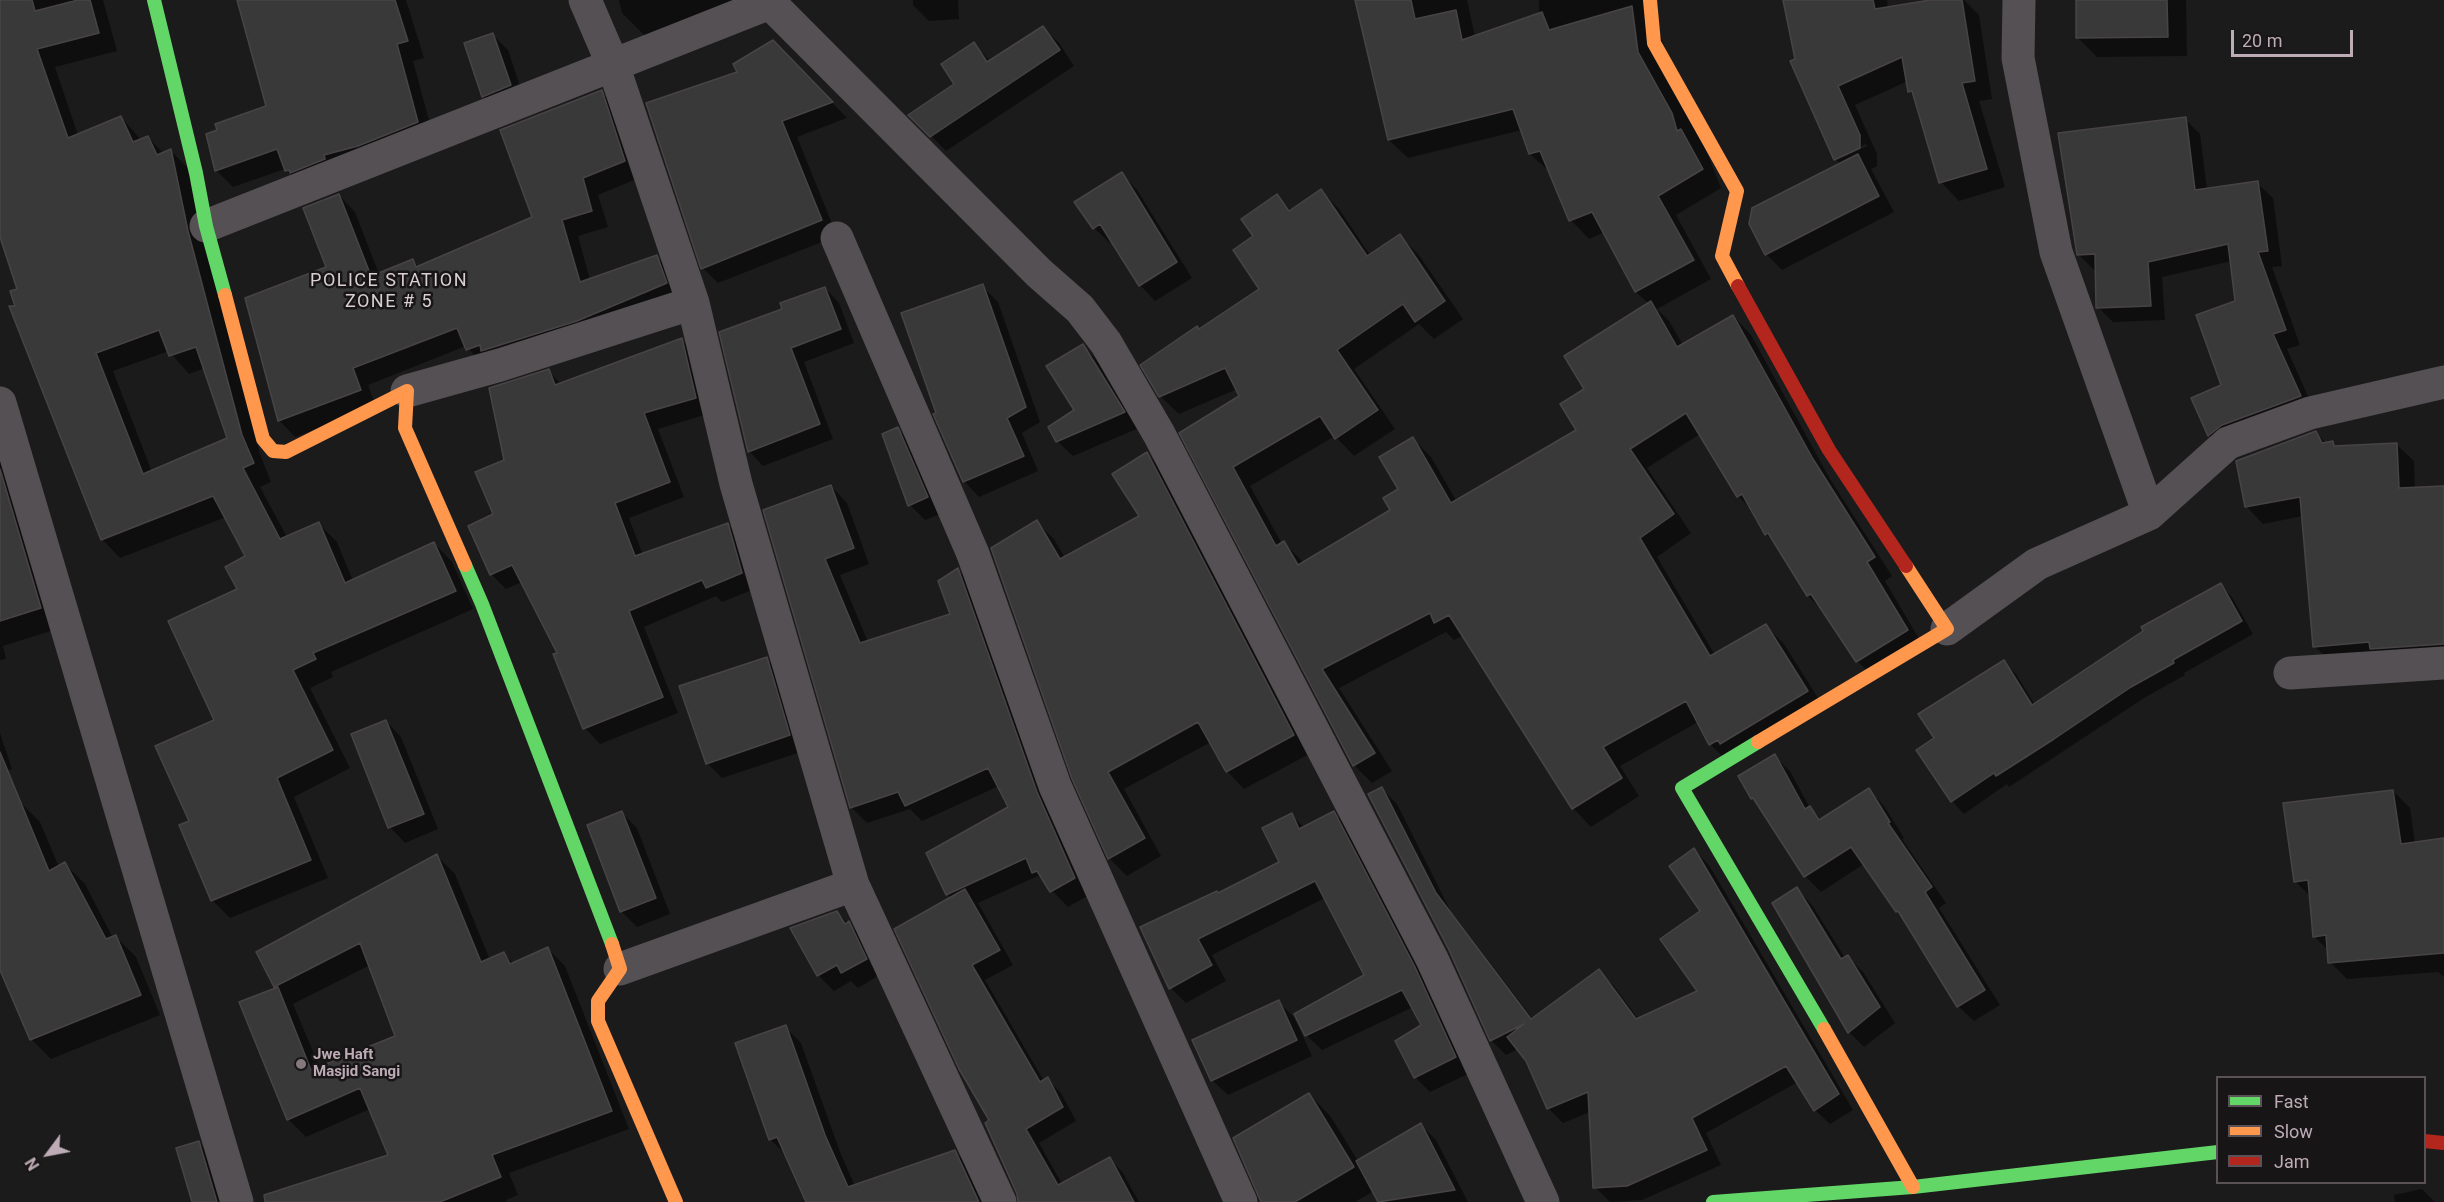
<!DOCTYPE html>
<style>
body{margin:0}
#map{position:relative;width:2444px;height:1202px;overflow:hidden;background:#1c1b1b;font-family:Roboto,sans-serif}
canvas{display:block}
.legend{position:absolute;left:2216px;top:1076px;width:210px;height:108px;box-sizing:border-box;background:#181516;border:2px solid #5a5156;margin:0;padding:8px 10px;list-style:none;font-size:18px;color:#bdacb5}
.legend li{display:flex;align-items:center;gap:12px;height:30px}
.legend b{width:30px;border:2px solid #5a5156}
.north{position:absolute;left:18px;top:1124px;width:60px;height:60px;-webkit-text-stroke:4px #181516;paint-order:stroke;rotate:238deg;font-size:16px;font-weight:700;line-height:24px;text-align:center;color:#bdacb5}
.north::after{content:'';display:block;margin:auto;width:21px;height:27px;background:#bdacb5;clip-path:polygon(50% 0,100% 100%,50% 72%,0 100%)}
.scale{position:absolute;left:2231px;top:30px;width:122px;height:27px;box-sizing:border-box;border:3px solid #bdacb5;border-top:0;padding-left:8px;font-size:18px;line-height:21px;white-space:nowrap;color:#bdacb5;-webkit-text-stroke:4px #181516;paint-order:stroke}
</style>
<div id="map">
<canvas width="2444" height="1202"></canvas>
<ul class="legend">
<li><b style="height:8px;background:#63d668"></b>Fast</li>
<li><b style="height:8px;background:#ff974d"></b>Slow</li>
<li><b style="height:8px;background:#b3261e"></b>Jam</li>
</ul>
<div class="north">N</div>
<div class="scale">20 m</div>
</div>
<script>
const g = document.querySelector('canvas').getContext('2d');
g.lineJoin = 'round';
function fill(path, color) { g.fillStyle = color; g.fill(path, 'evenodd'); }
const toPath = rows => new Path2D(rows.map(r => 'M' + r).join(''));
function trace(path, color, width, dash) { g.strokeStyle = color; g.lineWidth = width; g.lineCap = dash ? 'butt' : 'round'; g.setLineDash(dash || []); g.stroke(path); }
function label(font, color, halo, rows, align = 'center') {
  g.font = font + ' Roboto,sans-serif'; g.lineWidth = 5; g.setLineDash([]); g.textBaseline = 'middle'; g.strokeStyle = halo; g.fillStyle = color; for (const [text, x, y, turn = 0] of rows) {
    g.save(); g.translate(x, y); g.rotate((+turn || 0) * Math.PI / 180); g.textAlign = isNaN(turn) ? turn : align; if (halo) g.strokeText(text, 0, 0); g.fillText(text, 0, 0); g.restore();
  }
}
const shadow = toPath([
 [0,0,103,0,117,51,55,67,78,135,121,117,141,140,148,137,164,154,171,151,189,169,260,454,271,482,260,487,287,537,319,524,337,542,353,581,434,543,452,562,473,609,331,672,333,677,310,688,350,768,294,797,328,878,230,918,212,900,191,822,216,721,247,557,226,517,120,558,102,539,0,229],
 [169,351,189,374,205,368,229,438,152,472,113,371],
 [239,0,406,0,424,58,413,61,434,139,303,187,285,169,233,187,216,170,268,107],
 [619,0,733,0,645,36,622,13],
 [913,0,958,0,959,19,929,21,913,5],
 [1357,0,1467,0,1475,37,1539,14,1539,0,1646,0,1721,188,1676,215,1711,279,1657,309,1669,321,1683,345,1733,316,1751,335,1830,479,1892,576,1885,581,1925,649,1876,679,1857,661,1825,613,1808,596,1779,547,1766,534,1753,511,1738,496,1700,434,1647,468,1691,533,1657,557,1715,655,1766,626,1784,644,1825,709,1728,762,1710,744,1698,722,1620,766,1639,796,1591,827,1573,808,1464,635,1454,640,1446,632,1339,688,1392,771,1372,783,1354,765,1181,433,1241,396,1237,389,1179,414,1160,396,1199,331,1261,289,1255,237,1277,196,1292,211,1321,191,1339,209,1370,255,1399,235,1418,254,1463,319,1434,339,1419,324,1354,369,1395,429,1354,456,1335,436,1250,486,1282,544,1284,543,1304,563,1392,510,1413,439,1431,457,1457,502,1578,430,1586,389,1649,304,1636,292,1605,232,1589,239,1571,220,1550,172,1530,154,1522,130,1408,158,1389,140],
 [1784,0,1887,0,1888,9,1939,0,1964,0,1979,15,1992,99,1979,101,2005,187,1959,201,1941,182,1916,97,1910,91,1908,81,1855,105,1877,154,1877,166,1871,169,1894,212,1782,270,1766,254,1750,224,1841,164,1835,159,1796,60],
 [1866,144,1867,146,1841,158,1841,155],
 [2077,0,2186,0,2187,56,2097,57,2078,38],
 [1043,28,1059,43,1074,66,946,151,911,115,956,85,974,44,991,62],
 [493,35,508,50,525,101,499,111,483,96],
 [792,61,847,118,797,137,837,236,718,283,703,268],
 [601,92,617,108,641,177,598,195,608,227,578,236,590,280,657,257,673,273,682,300,484,366,466,346,368,385,376,406,295,437,279,420,328,268,339,195,355,212,379,274,413,261,419,268,534,218],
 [2185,119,2200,134,2207,189,2257,183,2273,198,2282,266,2272,267,2300,345,2287,349,2315,412,2224,450,2209,435,2223,385,2237,302,2232,261,2162,277,2165,320,2113,322,2098,307,2097,270,2094,270,2079,255],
 [1122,174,1137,190,1192,278,1155,301,1140,285,1112,241,1110,243,1094,228],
 [982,286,998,302,1040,422,1022,433,1038,471,979,497,964,481],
 [825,288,839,303,854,343,804,362,833,439,763,466,749,451,784,310],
 [682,340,697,356,711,413,658,429,684,497,629,518,643,555,727,524,743,540,757,588,722,602,716,596,644,627,678,713,600,744,585,728,559,653,522,582,506,589,491,574,495,515,506,461,548,371,561,384],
 [1083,346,1098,361,1139,428,1073,456,1057,441,1076,411],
 [898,429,913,445,943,513,925,520,910,505],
 [2316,433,2327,444,2332,443,2336,447,2396,444,2414,461,2415,489,2444,488,2444,662,2332,663,2314,646,2303,516,2263,524,2246,506],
 [0,438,60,628,3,646,6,659,0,660],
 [1147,454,1164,471,1311,753,1244,789,1227,771,1211,742,1124,789,1161,856,1127,876,1109,858,1074,778,1036,522,1054,539,1065,558,1141,517],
 [831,486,847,503,869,564,840,575,868,642,952,615,958,570,974,586,1091,894,1068,907,1038,876,978,903,1013,965,985,980,1044,1081,1047,1079,1061,1093,1076,1121,1039,1143,1062,1184,1109,1158,1123,1173,1139,1202,1023,1202,991,1121,951,898,947,894,1010,808,999,786,922,821,910,809,867,823,851,807,765,511],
 [2220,584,2232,597,2253,634,2184,673,2185,675,2144,698,2009,787,2007,784,1964,814,1952,801,1936,738,2003,662,2016,674,2035,705],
 [766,658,782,674,804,751,722,778,707,763],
 [386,721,401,737,438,829,405,843,390,827,353,735],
 [0,733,12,769,0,773],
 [1774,756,1790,771,1810,808,1822,820,1869,790,1884,806,1904,838,1902,839,1946,903,1939,908,2000,1005,1974,1021,1958,1006,1906,920,1897,911,1864,864,1821,892,1805,876,1761,808,1752,798],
 [1382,789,1397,804,1450,910,1533,1019,1599,971,1614,986,1639,1020,1699,992,1702,912,1694,850,1709,865,1853,1110,1830,1124,1815,1110,1798,1082,1706,1133,1721,1165,1642,1200,1610,1202,1595,1187,1590,1112,1563,1123,1548,1108,1527,1060,1518,1049,1506,1055,1491,1040],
 [2393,791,2410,808,2415,844,2444,840,2444,977,2438,972,2347,979,2330,962,2329,951,2314,936,2311,897,2295,881],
 [20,802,40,822,59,867,65,864,85,884,113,938,116,937,136,957,160,1015,51,1059,31,1039,0,937,0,809],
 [622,813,637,828,670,914,637,927,622,912,589,826],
 [1334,813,1349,828,1470,1073,1430,1092,1415,1077,1423,1026,1413,1007,1322,1050,1306,1035,1366,975,1325,898,1212,955,1226,981,1186,1003,1171,988,1142,928,1219,894,1281,863,1292,815,1304,828],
 [437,856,455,874,490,960,503,953,513,963,547,948,565,966,629,1129,509,1173,518,1195,506,1200,507,1202,299,1202,390,1156,370,1109,306,1137,288,1119,278,988,276,986],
 [370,965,397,1037,320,1068,293,1004],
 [1797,889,1812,905,1845,958,1848,957,1863,972,1895,1023,1864,1047,1849,1032],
 [837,912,864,939,881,974,858,988,851,981,834,991,818,975,792,929],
 [1278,1002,1294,1017,1312,1056,1228,1095,1212,1080],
 [785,1027,801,1043,840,1152,855,1186,955,1152,970,1167,986,1202,808,1202,786,1155,770,1139],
 [1309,1094,1331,1117,1358,1161,1421,1125,1436,1140,1468,1202,1380,1202,1374,1191,1355,1202,1263,1202],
 [199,1143,214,1158,227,1202,193,1202],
 [2422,1189,2435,1202,2395,1202,2394,1195]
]);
const building = toPath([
 [0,0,32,0,35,11,78,0,90,0,99,33,37,49,68,138,121,116,133,142,148,136,157,155,171,149,188,231,242,435,254,463,243,468,280,539,319,522,345,583,434,542,456,591,313,653,316,659,293,670,333,750,277,778,311,860,211,901,179,825,189,821,155,746,214,720,168,621,237,589,225,567,245,556,213,496,101,540,9,306,15,306,10,291,17,289,0,237,0,0],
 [159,330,169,356,196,347,227,438,143,474,96,353,159,330],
 [237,0,395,0,408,41,397,44,418,122,358,146,324,155,325,159,290,173,289,170,285,171,277,149,215,171,206,134,217,130,215,124,266,106,237,0],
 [1355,0,1411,0,1415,19,1456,10,1462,40,1542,12,1549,30,1632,6,1638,52,1672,113,1677,131,1681,129,1703,169,1658,196,1694,260,1635,292,1592,212,1569,221,1540,151,1529,154,1513,109,1388,140,1355,0],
 [1783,0,1873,0,1875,9,1930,0,1962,0,1975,81,1962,83,1987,169,1939,183,1912,91,1908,92,1902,57,1838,86,1860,135,1860,148,1834,160,1790,61,1795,59,1783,0],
 [2076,0,2167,0,2168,37,2076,38,2076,0],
 [1043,26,1060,50,930,137,908,115,954,84,941,64,974,42,987,62,1043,26],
 [493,33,511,85,482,97,464,43,493,33],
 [773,40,833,102,782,121,822,220,701,269,646,103,737,72,733,64,773,40],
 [602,90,625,161,583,178,592,211,562,220,580,282,657,255,667,283,577,321,481,351,480,345,466,350,457,328,353,368,361,390,278,421,245,298,326,267,303,208,339,194,371,276,413,259,416,267,532,217,500,130,602,90],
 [2186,117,2195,190,2258,181,2268,251,2258,252,2286,330,2273,334,2301,396,2222,425,2208,436,2191,398,2221,385,2196,315,2235,301,2228,244,2148,262,2151,306,2096,308,2095,254,2077,255,2058,133,2186,117],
 [1858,154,1879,196,1765,255,1749,224,1752,208,1858,154],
 [1122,172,1177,262,1139,286,1100,224,1093,229,1074,202,1122,172],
 [1321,189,1367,256,1400,234,1445,301,1415,322,1403,304,1337,350,1378,410,1335,439,1320,416,1233,467,1276,546,1284,541,1298,565,1390,510,1383,498,1398,489,1379,457,1413,437,1451,503,1576,430,1560,404,1584,389,1564,356,1651,301,1677,347,1733,315,1813,459,1875,557,1867,562,1908,630,1856,662,1811,594,1807,596,1768,533,1765,535,1742,494,1737,497,1686,413,1630,449,1674,514,1640,538,1710,656,1766,624,1808,691,1720,744,1718,740,1709,745,1686,701,1603,747,1622,778,1572,809,1449,615,1434,623,1430,613,1322,669,1375,753,1353,766,1179,433,1239,396,1225,368,1159,397,1140,365,1197,326,1199,329,1259,289,1233,250,1253,236,1241,219,1277,194,1289,211,1321,189],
 [983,284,1026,407,1007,418,1024,456,963,482,933,414,936,413,901,313,983,284],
 [825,287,841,329,791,348,820,424,748,452,719,332,782,309,780,303,825,287],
 [682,338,696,398,644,413,670,482,615,503,635,556,728,523,742,573,706,588,702,580,629,611,663,697,583,729,553,654,557,653,512,565,490,575,468,526,493,514,475,472,504,460,489,388,549,369,555,385,682,338],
 [1083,344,1125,412,1056,442,1048,427,1074,410,1046,366,1083,344],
 [898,427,928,497,908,506,882,434,898,427],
 [2316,431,2322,443,2333,441,2334,446,2397,443,2399,488,2444,486,2444,644,2370,649,2369,642,2313,647,2300,497,2245,507,2236,461,2316,431],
 [1147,452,1294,735,1226,772,1198,722,1108,772,1145,838,1108,859,1072,779,991,548,1037,520,1060,559,1139,516,1112,474,1147,452],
 [0,469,41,608,0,621,0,469],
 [831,485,854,548,825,559,860,643,950,614,938,581,958,568,1037,792,1075,878,1050,892,1037,871,1032,873,1026,858,946,895,926,853,1008,807,988,768,905,806,898,792,850,808,763,510,831,485],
 [2221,583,2242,621,2173,660,2174,663,2131,687,2054,739,1996,776,1994,773,1951,802,1916,750,1934,738,1918,714,2004,660,2032,705,2143,631,2141,627,2221,583],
 [767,657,790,735,706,764,679,686,767,657],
 [386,720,424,814,388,828,351,734,386,720],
 [0,752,49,871,65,862,106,939,116,935,141,995,30,1040,0,970,0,752],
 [1775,754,1805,809,1810,806,1819,820,1869,788,1890,822,1888,823,1932,887,1925,892,1985,990,1957,1007,1898,911,1896,912,1851,847,1804,877,1753,798,1751,799,1738,776,1775,754],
 [1382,787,1436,893,1531,1019,1599,969,1636,1019,1697,991,1660,939,1700,911,1669,866,1694,848,1839,1094,1814,1111,1786,1066,1692,1118,1707,1150,1627,1186,1593,1188,1588,1092,1547,1109,1526,1061,1507,1037,1524,1024,1490,1041,1449,950,1368,794,1382,787],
 [2393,790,2401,844,2444,838,2444,953,2328,963,2326,935,2313,937,2308,880,2294,882,2283,803,2393,790],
 [622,811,656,898,620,912,587,825,622,811],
 [1334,811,1415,967,1456,1057,1414,1078,1395,1041,1421,1025,1402,990,1305,1036,1294,1014,1364,975,1315,881,1198,939,1212,965,1169,989,1140,927,1217,891,1218,893,1279,862,1262,828,1292,813,1299,829,1334,811],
 [437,854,481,962,504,952,510,964,548,947,612,1111,492,1155,501,1177,440,1202,265,1202,264,1195,388,1155,360,1088,287,1120,239,1002,278,987,311,1070,395,1036,360,943,274,987,256,952,437,854],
 [1797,887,1841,959,1848,955,1880,1007,1848,1033,1772,903,1797,887],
 [965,889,1000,950,972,965,1040,1082,1048,1077,1063,1107,1026,1129,1058,1185,1110,1157,1134,1202,1018,1202,1017,1194,985,1123,989,1120,959,1069,894,929,965,889],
 [837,911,845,924,849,921,867,959,841,973,837,965,817,976,790,928,837,911],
 [1279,1000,1297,1040,1211,1081,1192,1040,1279,1000],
 [786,1025,825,1135,848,1187,955,1150,979,1202,806,1202,777,1137,769,1140,735,1043,786,1025],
 [1309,1093,1354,1167,1295,1202,1261,1202,1233,1138,1309,1093],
 [1421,1123,1455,1190,1378,1202,1356,1161,1421,1123],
 [199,1141,217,1202,192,1202,176,1148,199,1141]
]);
const street = toPath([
 [585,0,613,65,693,303,736,484,853,885,1000,1202],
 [770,0,770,3,1039,273,1080,309,1106,343,1159,434,1432,959,1543,1202],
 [2019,0,2018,58,2056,252,2149,514],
 [206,226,770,3],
 [837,238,973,554,1055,786,1241,1202],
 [407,391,500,365,693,303],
 [0,403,237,1202],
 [1947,629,2037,564,2149,514,2228,443,2310,413,2444,382],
 [2290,673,2444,663],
 [620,969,853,885]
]);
const fast = toPath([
 [154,0,196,173,206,226,225,295],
 [465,565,482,604,612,944],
 [1758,742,1682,788,1824,1029],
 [1713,1202,1913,1187,2218,1152]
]);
const slow = toPath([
 [1650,0,1654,43,1737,191,1722,256,1738,286],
 [225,295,263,439,273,451,286,452,407,391,405,428,465,565],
 [1758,742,1947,629,1906,566],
 [612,944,620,969,598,1001,598,1021,676,1202],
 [1824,1029,1913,1187]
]);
const jam = toPath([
 [1738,286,1829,450,1906,566],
 [2424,1141,2444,1143]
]);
const markers = [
 [301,1064,6,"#85797f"]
];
const poiNames = [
 ["Jwe Haft",313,1055],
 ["Masjid Sangi",313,1072]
];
const quarterNames = [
 ["POLICE STATION",389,281],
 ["ZONE # 5",389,302]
];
fill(shadow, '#0007');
fill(building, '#3a393a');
trace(building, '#484446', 1.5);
trace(street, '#555053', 33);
trace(fast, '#63d668', 14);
trace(slow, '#ff974d', 14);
trace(jam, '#b3261e', 14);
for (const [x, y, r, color] of markers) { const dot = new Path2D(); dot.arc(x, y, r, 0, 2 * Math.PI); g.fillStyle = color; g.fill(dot); trace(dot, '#181516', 2); }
label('bold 15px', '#bdacb5', '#181516', poiNames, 'left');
g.letterSpacing = '1.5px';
label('18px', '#d9ced3', '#181516', quarterNames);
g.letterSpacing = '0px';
</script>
